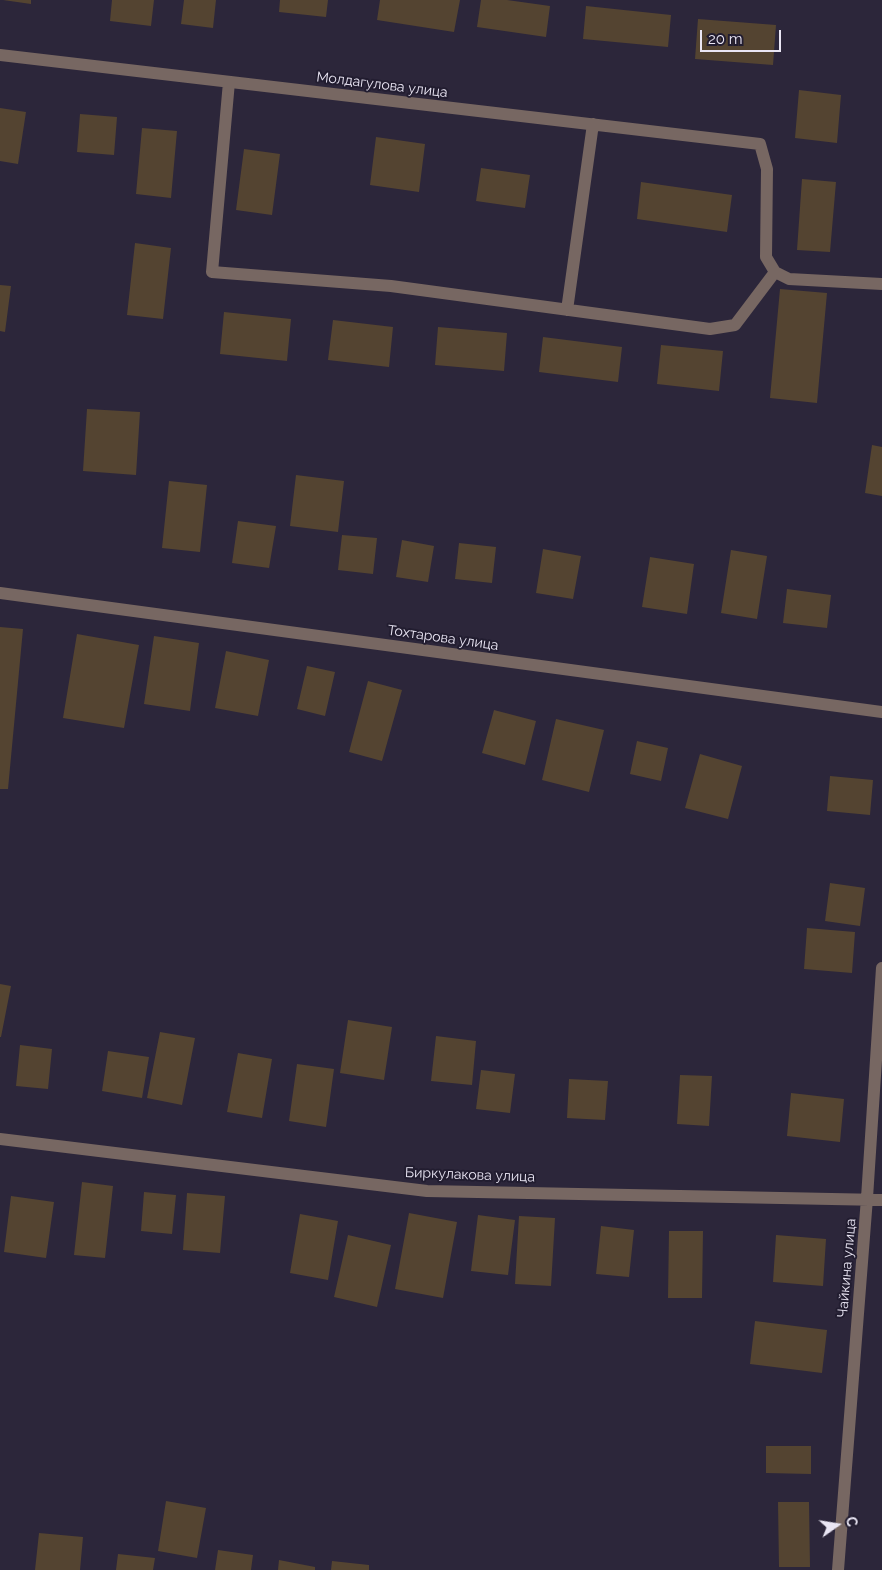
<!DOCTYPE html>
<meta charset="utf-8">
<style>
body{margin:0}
#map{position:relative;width:882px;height:1570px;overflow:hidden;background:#2c263a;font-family:Raleway,sans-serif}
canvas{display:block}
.north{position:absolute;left:812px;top:1500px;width:50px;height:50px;-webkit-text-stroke:4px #221d30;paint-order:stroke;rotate:77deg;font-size:14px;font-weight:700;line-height:20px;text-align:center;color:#eae6f4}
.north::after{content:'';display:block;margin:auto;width:18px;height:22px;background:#eae6f4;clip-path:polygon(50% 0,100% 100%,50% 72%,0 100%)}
.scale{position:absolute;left:700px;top:30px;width:81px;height:22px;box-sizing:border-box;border:2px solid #eae6f4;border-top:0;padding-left:6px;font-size:15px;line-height:18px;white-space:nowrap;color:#eae6f4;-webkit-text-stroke:4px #221d30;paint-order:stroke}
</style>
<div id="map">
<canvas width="882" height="1570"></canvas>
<div class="north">С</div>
<div class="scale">20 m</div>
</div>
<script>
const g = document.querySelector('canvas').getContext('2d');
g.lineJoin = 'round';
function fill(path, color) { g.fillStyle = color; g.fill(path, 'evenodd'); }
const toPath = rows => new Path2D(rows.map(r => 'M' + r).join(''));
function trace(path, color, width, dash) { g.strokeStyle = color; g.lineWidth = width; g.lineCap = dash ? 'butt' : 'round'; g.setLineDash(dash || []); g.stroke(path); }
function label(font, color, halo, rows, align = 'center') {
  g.font = font + ' Raleway,sans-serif'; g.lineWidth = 4; g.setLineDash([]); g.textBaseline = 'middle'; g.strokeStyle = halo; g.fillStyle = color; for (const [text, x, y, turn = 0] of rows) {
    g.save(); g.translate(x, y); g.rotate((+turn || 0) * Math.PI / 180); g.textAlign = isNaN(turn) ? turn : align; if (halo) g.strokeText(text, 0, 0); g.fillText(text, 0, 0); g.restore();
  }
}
const building = toPath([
 [3,0,31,0,31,4],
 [112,0,154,0,151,26,110,21],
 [184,0,216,0,213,28,181,24],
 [280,0,328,0,326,17,279,12],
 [380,0,460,0,454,32,377,20],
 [481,0,507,0,550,6,546,37,477,27],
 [586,6,671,15,668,47,583,39],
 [698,19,776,25,773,65,695,59],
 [799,90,841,95,837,143,795,138],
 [0,108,26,112,18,164,0,161],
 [80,114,117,117,114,155,77,152],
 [142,128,177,131,171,198,136,194],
 [376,137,425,144,419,192,370,185],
 [244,149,280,154,272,215,236,210],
 [481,168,530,175,525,208,476,201],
 [802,179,836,182,830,252,797,250],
 [641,182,732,195,727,232,637,219],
 [135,243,171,248,163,319,127,315],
 [0,285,11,286,5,332,0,331],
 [780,289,827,293,817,403,770,398],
 [224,312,291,319,287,361,220,354],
 [333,320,393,327,389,367,328,360],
 [438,327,507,333,504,371,435,365],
 [543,337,622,347,618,382,539,372],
 [661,345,723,351,719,391,657,384],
 [87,409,140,412,136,475,83,471],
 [872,445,882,447,882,496,865,493],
 [296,475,344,481,338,532,290,526],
 [169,481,207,485,200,552,162,548],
 [238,521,276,526,269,568,232,563],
 [342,535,377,538,373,574,338,570],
 [402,540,434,546,428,582,396,577],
 [459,543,496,547,492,583,455,579],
 [543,549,581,556,573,599,536,593],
 [731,550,767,556,757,619,721,613],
 [650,557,694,564,687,614,642,607],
 [787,589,831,595,827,628,783,623],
 [0,627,23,629,8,789,0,789],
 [77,634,139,645,124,728,63,718],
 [154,636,199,643,190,711,144,704],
 [226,651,269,660,258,716,215,708],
 [307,666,335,672,325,716,297,709],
 [368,681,402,690,382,761,349,752],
 [494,710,536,721,525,765,482,753],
 [556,719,604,730,589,792,542,780],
 [637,741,668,748,661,781,630,774],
 [700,754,742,766,728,819,685,808],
 [830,776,873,780,870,815,827,811],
 [830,883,865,888,860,926,825,921],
 [807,928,855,932,852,973,804,969],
 [0,984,11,986,1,1037,0,1037],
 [348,1020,392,1027,384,1080,340,1073],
 [160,1032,195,1038,182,1105,147,1098],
 [436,1036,476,1041,472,1085,431,1081],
 [20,1045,52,1049,48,1089,16,1086],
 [108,1051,149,1057,142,1098,102,1091],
 [238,1053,272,1059,262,1118,227,1112],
 [297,1064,334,1069,326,1127,289,1121],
 [481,1070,515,1074,510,1113,476,1109],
 [680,1075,712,1076,709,1126,677,1124],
 [569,1079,608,1081,605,1120,567,1118],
 [791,1093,844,1099,840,1142,787,1136],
 [82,1182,113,1186,105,1258,74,1255],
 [144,1192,176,1195,172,1234,141,1231],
 [187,1193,225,1196,220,1253,183,1250],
 [11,1196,54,1202,46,1258,4,1252],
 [409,1213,457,1222,443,1298,395,1289],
 [300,1214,338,1221,328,1280,290,1273],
 [478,1215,515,1220,508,1275,471,1271],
 [519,1216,555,1218,551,1286,515,1284],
 [601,1226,634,1230,629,1277,596,1274],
 [669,1231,703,1231,702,1298,668,1298],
 [348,1235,391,1245,377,1307,334,1297],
 [776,1235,826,1239,823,1286,773,1282],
 [755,1321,827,1330,822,1373,750,1364],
 [766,1446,811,1446,811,1474,766,1473],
 [166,1501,206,1508,197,1558,158,1551],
 [778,1502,809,1502,810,1567,779,1567],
 [39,1533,83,1537,80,1570,35,1570],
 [218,1550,253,1555,251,1570,215,1570],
 [118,1554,155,1558,153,1570,116,1570],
 [279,1560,315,1567,315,1570,278,1570],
 [332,1561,369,1565,369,1570,331,1570]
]);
const minor = toPath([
 [0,55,760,144,767,169,766,257,775,272,789,279,882,284],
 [229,82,212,272,391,286,710,329,735,325,775,272],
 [567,310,593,124],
 [0,593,882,712],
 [0,1139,427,1191,882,1200],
 [838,1570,867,1198,882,968]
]);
const streetNames = [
 ["Молдагулова улица",382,85,7],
 ["Тохтарова улица",443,638,8],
 ["Биркулакова улица",470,1175,2],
 ["Чайкина улица",847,1268,-85]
];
fill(building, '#544431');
trace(minor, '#776762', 12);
label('14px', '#eae6f4', '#221d30', streetNames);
</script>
